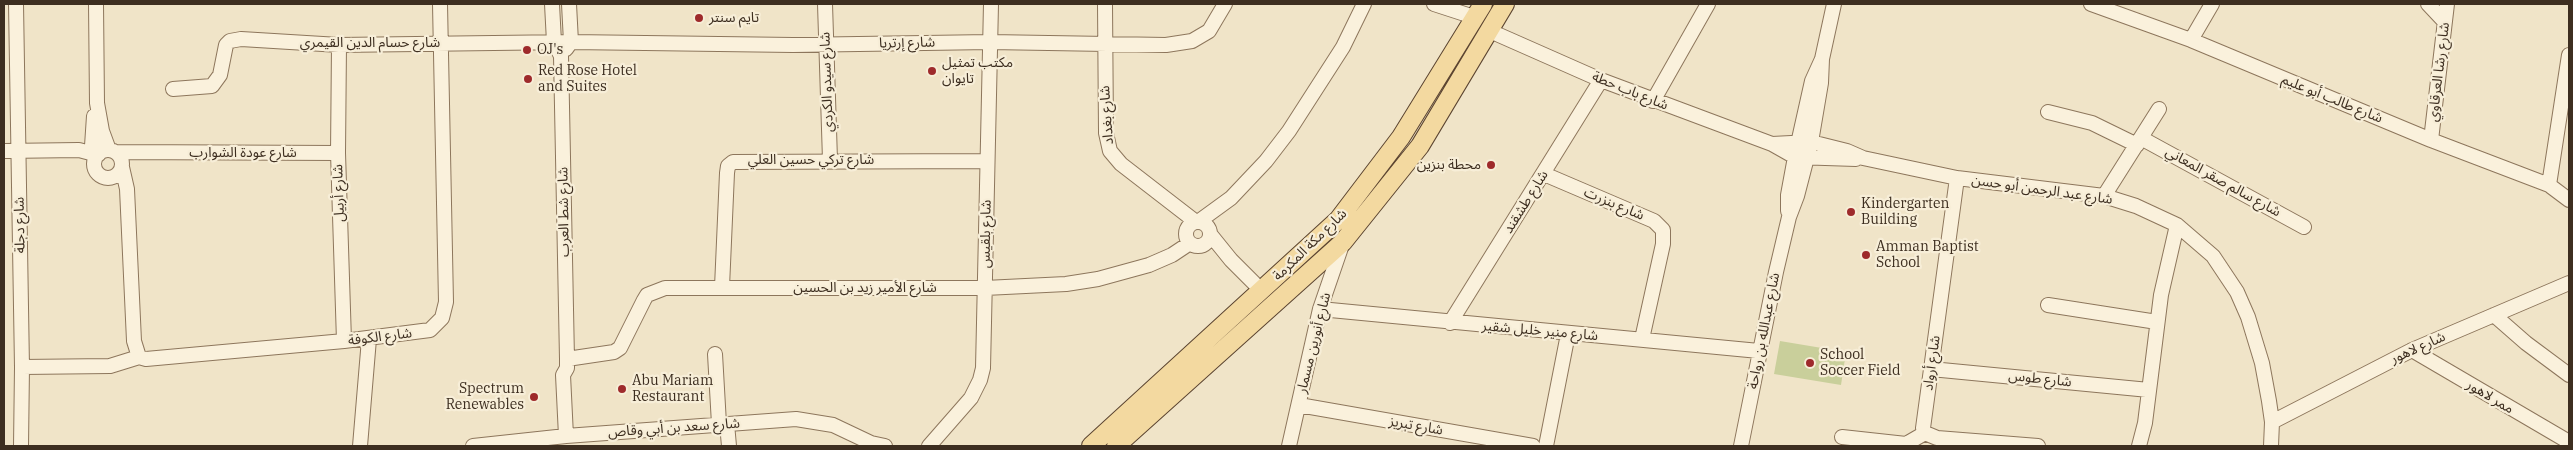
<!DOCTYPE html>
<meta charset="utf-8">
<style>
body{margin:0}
#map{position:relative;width:2573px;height:450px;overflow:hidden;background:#f0e4c8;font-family:"IBM Plex Serif",serif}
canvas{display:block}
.frame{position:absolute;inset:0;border:5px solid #3d2e20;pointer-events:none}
</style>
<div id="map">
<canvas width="2573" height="450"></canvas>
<div class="frame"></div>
</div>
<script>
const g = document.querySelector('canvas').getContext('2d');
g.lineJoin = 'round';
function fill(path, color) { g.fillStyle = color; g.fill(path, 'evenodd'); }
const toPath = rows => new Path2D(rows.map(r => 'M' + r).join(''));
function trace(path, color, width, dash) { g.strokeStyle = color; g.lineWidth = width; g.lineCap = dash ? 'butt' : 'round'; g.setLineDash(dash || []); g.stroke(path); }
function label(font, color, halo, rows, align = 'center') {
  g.font = font + ' "IBM Plex Serif","Noto Sans Arabic",serif'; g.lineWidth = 4.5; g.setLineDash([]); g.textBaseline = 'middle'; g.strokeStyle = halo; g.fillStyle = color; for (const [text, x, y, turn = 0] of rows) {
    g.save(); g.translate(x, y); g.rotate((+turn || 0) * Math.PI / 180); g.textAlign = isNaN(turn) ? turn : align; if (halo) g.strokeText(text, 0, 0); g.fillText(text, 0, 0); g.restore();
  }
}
const green = toPath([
 [1780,341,1846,352,1841,385,1774,374]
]);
const minor = toPath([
 [16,4,22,367,21,446],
 [96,4,97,103,102,131,109,150],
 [552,4,554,42,561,56,567,359,567,368,563,375,566,436],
 [825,4,830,160],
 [1105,4,1106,133,1110,151,1121,164,1196,222],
 [1434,4,1474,17],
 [2091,4,2191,40,2431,140,2549,185,2569,200],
 [2428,4,2444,21],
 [1490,31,1601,80,1772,144,1795,157,1856,159],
 [2191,40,2212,4],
 [339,45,338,153,344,341],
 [566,49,571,42,569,4],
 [173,89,212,86,220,75,226,45,230,41,241,39,339,45,571,42,793,45,990,42,1166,45,1192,41,1209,31,1225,4],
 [1653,101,1708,4],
 [2048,112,2092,123,2137,145],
 [94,116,92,146,99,154],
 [2141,138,2304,227],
 [2431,140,2447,4],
 [1772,144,1811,142,1847,151,1863,158,1957,178,2104,196,2136,206,2177,225,2213,256,2237,292,2248,317,2262,363,2269,401,2272,422,2271,446],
 '94 164a14 14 0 1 1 28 0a14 14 0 1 1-28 0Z',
 [4,151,79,150,98,155],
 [116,152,338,153],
 [122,167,127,189,134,341,139,357,146,359,344,341,430,330,442,318,446,302,440,4],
 [1544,174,1654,221,1663,230,1663,244,1642,339],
 [1957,178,1923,428,1925,433,1937,438,2038,446],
 [2549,185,2569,55],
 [2104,196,2159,109],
 [1788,211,1788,195,1795,157,1812,81,1822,59,1834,4],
 [1198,222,1231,198,1266,161,1289,131,1343,47,1364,4],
 '1186 234a12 12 0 1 1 24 0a12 12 0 1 1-24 0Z',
 [1210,234,1231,260,1262,291],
 [722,287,727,173,728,166,733,162,986,161],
 [2048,305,2157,322],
 [1320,309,1759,351],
 [2494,315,2526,343,2569,375],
 [1450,323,1601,80],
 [2412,350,2569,442],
 [715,354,719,424],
 [567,359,614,352,620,348,644,300,647,295,665,288,985,288,1066,284,1098,279,1149,265,1172,255,1190,243],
 [22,367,110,366,139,357],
 [1931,369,2149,390],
 [1299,405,1533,446],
 [2272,422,2412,350,2569,283],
 [727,424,729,446],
 [1842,437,1906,444,1925,433],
 [360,446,369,339],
 [473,446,566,436,796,419,833,425,871,443,885,446],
 [929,446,971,398,980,380,983,368,991,4],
 [1289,446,1320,309,1343,242],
 [1546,446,1568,334],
 [1741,446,1776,272,1789,217,1797,196,1811,142,1821,83,1822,59],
 [2139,446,2145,423,2161,295,2177,225]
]);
const major = toPath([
 [1091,446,1338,220,1401,137,1483,4],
 [1116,446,1343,242,1420,146,1505,4]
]);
const markers = [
 [699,18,5,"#9e2a2b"],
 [527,50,5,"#9e2a2b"],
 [932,71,5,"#9e2a2b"],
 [528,79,5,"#9e2a2b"],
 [1491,165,5,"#9e2a2b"],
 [1851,212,5,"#9e2a2b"],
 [1866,255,5,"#9e2a2b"],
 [1810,363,5,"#9e2a2b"],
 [622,389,5,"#9e2a2b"],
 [534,397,5,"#9e2a2b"]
];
const poiNames = [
 ["تايم سنتر",709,18],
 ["OJ's",537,50],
 ["مكتب تمثيل",942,63],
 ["تايوان",942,79],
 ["Red Rose Hotel",538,71],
 ["and Suites",538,87],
 ["محطة بنزين",1481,165,"right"],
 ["Kindergarten",1861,204],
 ["Building",1861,220],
 ["Amman Baptist",1876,247],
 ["School",1876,263],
 ["School",1820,355],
 ["Soccer Field",1820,371],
 ["Abu Mariam",632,381],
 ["Restaurant",632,397],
 ["Spectrum",524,389,"right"],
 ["Renewables",524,405,"right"]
];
const streetNames = [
 ["شارع حسام الدين القيمري",370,43],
 ["شارع إرتريا",907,43,-1],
 ["شارع رشا العرقاوي",2439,72,-83],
 ["شارع سيدو الكردي",827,82,-92],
 ["شارع باب حطة",1630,91,22],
 ["شارع طالب أبو عليم",2332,99,22],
 ["شارع بغداد",1107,115,-94],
 ["شارع عودة الشوارب",243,153],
 ["شارع تركي حسين العلي",811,160],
 ["شارع سالم صقر المعاني",2223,182,29],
 ["شارع عبد الرحمن أبو حسن",2042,190,8],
 ["شارع أربيل",339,193,-92],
 ["شارع طشقند",1526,202,-58],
 ["شارع بنزرت",1614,204,23],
 ["شارع شط العرب",564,212,-91],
 ["شارع دجلة",20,225,-91],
 ["شارع بلقيس",986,234,-89],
 ["شارع مكة المكرمة",1310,245,-44],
 ["شارع الأمير زيد بن الحسين",865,288],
 ["شارع منير خليل شقير",1540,331,5],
 ["شارع عبدالله بن رواحة",1764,331,-79],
 ["شارع الكوفة",380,337,-7],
 ["شارع أنورين مسمار",1314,343,-76],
 ["شارع لاهور",2418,348,-24],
 ["شارع أرواد",1932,363,-82],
 ["شارع طوس",2040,379,6],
 ["ممر لاهور",2490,397,31],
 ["شارع تبريز",1416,426,10],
 ["شارع سعد بن أبي وقاص",674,428,-4]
];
fill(green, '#c9cf9b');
trace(minor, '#8d765c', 16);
trace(major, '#5b4430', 20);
trace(minor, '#faf1dc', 14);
trace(major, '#f3d9a0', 18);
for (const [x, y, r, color] of markers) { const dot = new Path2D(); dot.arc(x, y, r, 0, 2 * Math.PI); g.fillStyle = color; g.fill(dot); trace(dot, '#f7eed8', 2); }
label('14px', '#3d2e20', '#f7eed8', poiNames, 'left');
label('14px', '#3d2e20', '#f7eed8', streetNames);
</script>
